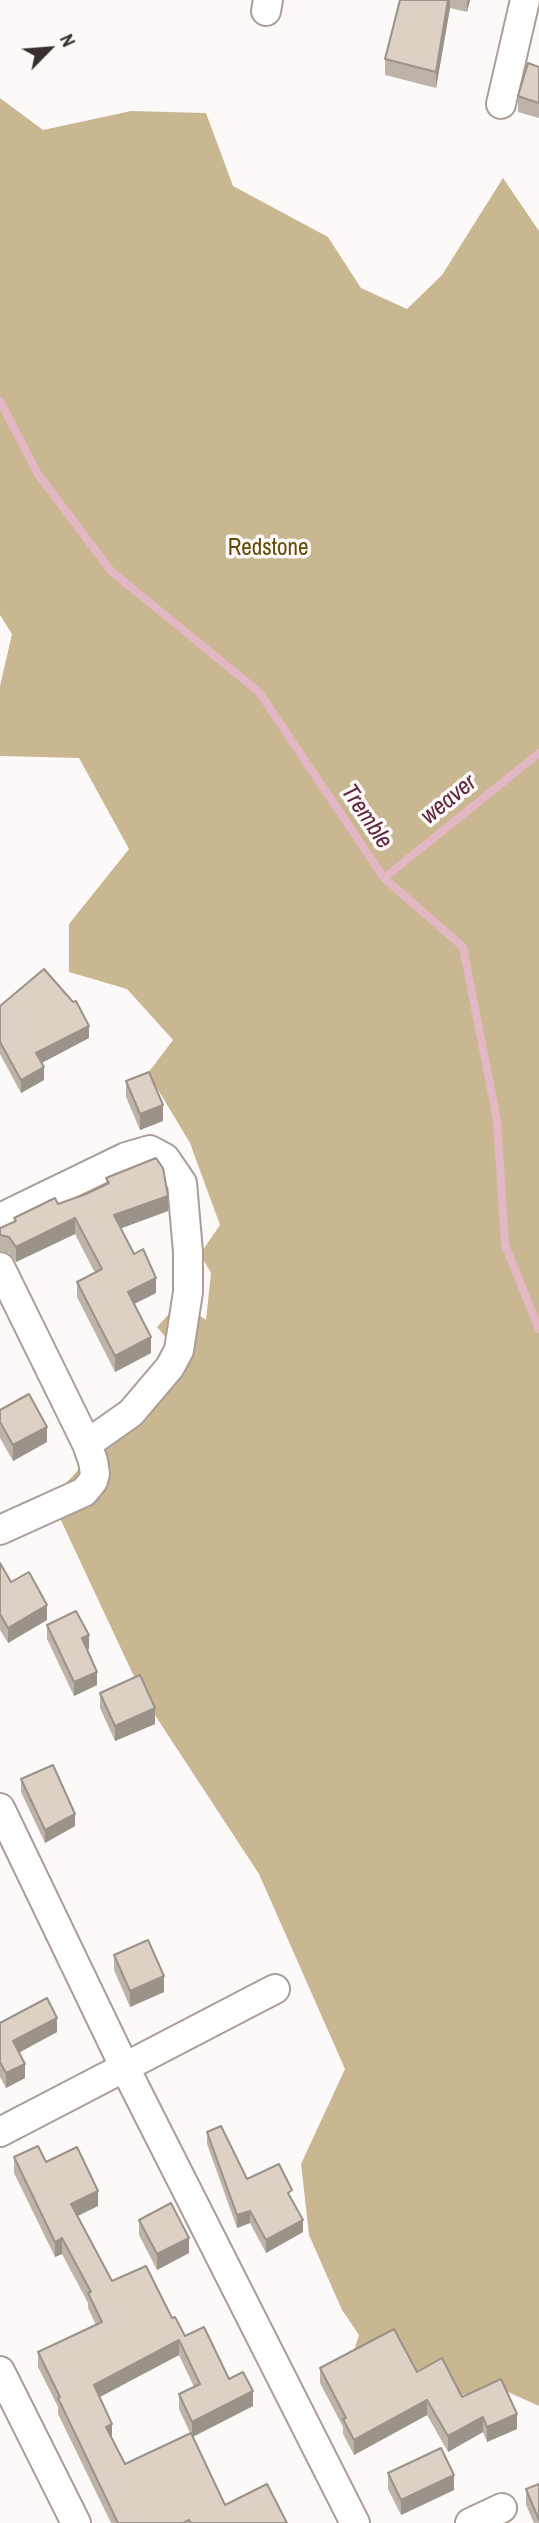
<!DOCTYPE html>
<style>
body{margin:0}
#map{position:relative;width:539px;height:2523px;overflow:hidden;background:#fdf9f8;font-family:"Archivo Narrow",sans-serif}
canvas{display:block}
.north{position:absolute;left:14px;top:14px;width:70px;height:70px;-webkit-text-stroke:5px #fdf9f8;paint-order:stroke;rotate:65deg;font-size:19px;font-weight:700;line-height:28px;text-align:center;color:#37302e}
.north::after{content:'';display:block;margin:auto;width:24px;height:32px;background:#37302e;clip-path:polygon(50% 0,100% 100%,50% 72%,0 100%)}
</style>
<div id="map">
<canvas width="539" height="2523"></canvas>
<div class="north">N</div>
</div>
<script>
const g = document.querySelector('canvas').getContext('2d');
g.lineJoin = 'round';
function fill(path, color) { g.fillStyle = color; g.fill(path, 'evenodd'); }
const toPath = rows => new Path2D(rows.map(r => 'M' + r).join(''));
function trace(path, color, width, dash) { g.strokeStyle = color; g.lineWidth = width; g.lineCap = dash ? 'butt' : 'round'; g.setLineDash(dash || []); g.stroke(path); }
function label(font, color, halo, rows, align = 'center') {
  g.font = font + ' "Archivo Narrow",sans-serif'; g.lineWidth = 7; g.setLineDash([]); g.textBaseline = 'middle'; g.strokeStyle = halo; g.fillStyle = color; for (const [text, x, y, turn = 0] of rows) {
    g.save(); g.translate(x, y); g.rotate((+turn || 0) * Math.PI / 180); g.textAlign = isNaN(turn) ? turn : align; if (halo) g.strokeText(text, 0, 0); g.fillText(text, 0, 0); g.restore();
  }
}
const forest = toPath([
 [0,98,43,130,131,111,206,113,233,186,328,237,361,288,407,309,442,275,503,178,539,231,539,2406,499,2388,373,2412,341,2391,359,2335,342,2310,309,2235,301,2164,345,2069,259,1874,145,1700,51,1499,183,1358,157,1327,180,1302,206,1320,211,1273,200,1254,220,1225,190,1143,148,1073,173,1040,127,989,69,972,69,924,129,849,79,758,0,756,0,686,12,634,0,615]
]);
const stream = toPath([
 [0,401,38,474,111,571,259,692,384,878,463,947,497,1120,505,1245,539,1329],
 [384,878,539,753]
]);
const street = toPath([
 [266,11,268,0],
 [501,104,525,0],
 [0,1218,126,1157,150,1150,165,1158,182,1183,188,1252,188,1292,179,1350,170,1367,131,1413,87,1444],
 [0,1267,87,1444,93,1461,95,1474,93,1481,84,1492,0,1530],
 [0,1808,124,2066,355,2523],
 [0,2132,275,1989],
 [0,2371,76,2523],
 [470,2523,502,2508]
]);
const wall = toPath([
 [400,0,470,0,467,12,450,8,436,88,385,75,385,59],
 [539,67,539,118,518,112,518,96],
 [0,1006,89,1038,41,1063,44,1080,21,1093,0,1054],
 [126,1081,163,1121,140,1130,126,1097],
 [106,1178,168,1211,121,1228,156,1293,134,1304,151,1353,115,1372,77,1297,77,1282,95,1273,75,1234,16,1262,9,1253,0,1251,0,1228,14,1222,14,1218,86,1194,106,1184],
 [0,1410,47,1442,13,1461,0,1438],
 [0,1563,11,1582,47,1620,8,1643,0,1630],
 [47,1625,89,1649,87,1649,97,1685,74,1696,47,1639],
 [100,1693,155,1724,115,1741,100,1708],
 [21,1779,75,1826,45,1843,21,1792],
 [114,1955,164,1992,130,2007,114,1970],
 [0,2023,57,2032,19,2052,25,2078,6,2088,0,2077],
 [207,2132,247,2179,292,2200,303,2232,266,2253,250,2223,237,2228,207,2144],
 [14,2157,46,2162,98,2206,78,2216,112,2281,172,2318,185,2336,229,2379,253,2406,193,2437,225,2505,287,2523,111,2523,58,2414,58,2407,38,2367,38,2352,96,2325,88,2308,88,2303,62,2254,55,2257,14,2173],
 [179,2355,194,2387,179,2394,179,2409,190,2433,125,2464,112,2439,100,2397],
 [139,2220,189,2253,157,2270,139,2235],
 [320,2368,417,2372,517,2429,487,2442,483,2432,448,2452,427,2415,354,2455,343,2434,343,2427,320,2383],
 [388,2473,454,2490,401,2515,388,2489],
 [539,2484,539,2523,534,2523,526,2505,526,2489]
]);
const shadedWall = toPath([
 [448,0,450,0,450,8,436,88,436,72],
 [467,0,470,0,467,12],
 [89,1026,89,1038,36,1066,36,1053],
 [44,1067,44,1080,21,1093,21,1080],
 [163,1105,163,1121,140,1130,140,1114],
 [168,1196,168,1211,114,1231,114,1215],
 [75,1218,75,1234,16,1262,16,1247],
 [156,1278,156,1293,128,1307,128,1292],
 [151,1337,151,1353,115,1372,115,1356],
 [47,1427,47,1442,13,1461,13,1445],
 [47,1605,47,1620,8,1643,8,1628],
 [89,1635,89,1649,82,1652,82,1638],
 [97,1672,97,1685,74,1696,74,1682],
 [155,1708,155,1724,115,1741,115,1726],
 [75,1814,75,1826,45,1843,45,1830],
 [164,1976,164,1992,130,2007,130,1991],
 [57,2018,57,2032,13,2056,13,2041],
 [25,2064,25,2078,6,2088,6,2073],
 [98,2191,98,2206,71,2219,71,2204],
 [250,2211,250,2223,237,2228,237,2215],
 [303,2220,303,2232,266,2253,266,2240],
 [62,2238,62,2254,55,2257,55,2242],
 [189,2238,189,2253,157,2270,157,2254],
 [179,2340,179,2355,94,2400,94,2385],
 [253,2391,253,2406,192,2437,192,2422],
 [427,2400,427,2415,354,2455,354,2440],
 [517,2414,517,2429,487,2442,487,2427],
 [483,2417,483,2432,448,2452,448,2436],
 [112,2424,112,2440,106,2427],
 [454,2475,454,2490,401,2515,401,2500]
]);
const building = toPath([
 [400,0,448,0,436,72,385,59,400,0],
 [528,63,539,67,539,103,518,96,528,63],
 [44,969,73,1002,76,1001,89,1026,36,1053,44,1067,21,1080,0,1042,0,1006,44,969],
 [149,1072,163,1105,140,1114,126,1081,149,1072],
 [156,1158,163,1168,168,1196,114,1215,134,1254,143,1249,156,1278,128,1292,151,1337,115,1356,77,1282,102,1269,75,1218,16,1247,9,1237,0,1235,0,1228,16,1221,14,1218,55,1198,58,1204,86,1194,109,1183,106,1178,156,1158],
 [29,1394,47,1427,13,1445,0,1422,0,1410,29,1394],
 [0,1563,11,1582,29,1572,47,1605,8,1628,0,1614,0,1563],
 [76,1611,89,1635,82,1638,97,1672,74,1682,47,1625,76,1611],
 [140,1675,155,1708,115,1726,100,1693,140,1675],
 [53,1765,75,1814,45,1830,21,1779,53,1765],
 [148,1940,164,1976,130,1991,114,1955,148,1940],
 [47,1998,57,2018,13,2041,25,2064,6,2073,0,2062,0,2023,47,1998],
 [221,2126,247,2179,279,2164,292,2190,288,2193,303,2220,266,2240,250,2211,237,2215,207,2132,221,2126],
 [38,2146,46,2162,77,2147,98,2191,71,2204,112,2281,146,2266,172,2318,175,2317,185,2336,204,2327,229,2379,243,2372,253,2391,192,2422,179,2394,200,2384,179,2340,94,2385,112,2424,106,2427,125,2464,191,2433,225,2505,267,2484,287,2523,191,2523,189,2520,183,2523,118,2523,58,2398,60,2397,38,2352,102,2322,88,2293,91,2292,62,2238,55,2242,14,2157,38,2146],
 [171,2203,189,2238,157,2254,139,2220,171,2203],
 [394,2329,417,2372,442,2358,462,2397,501,2379,517,2414,487,2427,483,2417,448,2436,427,2400,354,2440,343,2419,346,2418,320,2368,394,2329],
 [441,2448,454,2475,401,2500,388,2473,441,2448],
 [539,2484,539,2520,526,2489,539,2484]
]);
const parkNames = [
 ["Redstone",268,549]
];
const waterNames = [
 ["weaver",449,800,-39],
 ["Tremble",366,817,56]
];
fill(forest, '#c8b791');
trace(stream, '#e4b7c5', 8);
trace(street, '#ad9d97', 32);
trace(street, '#fff', 28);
fill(wall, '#beb3a9');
fill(shadedWall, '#9b928a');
fill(building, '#ddd0c5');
trace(building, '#9b928a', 2);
label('23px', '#634a05', '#fdf9f8', parkNames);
label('italic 24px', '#5f283e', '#fdf9f8', waterNames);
</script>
